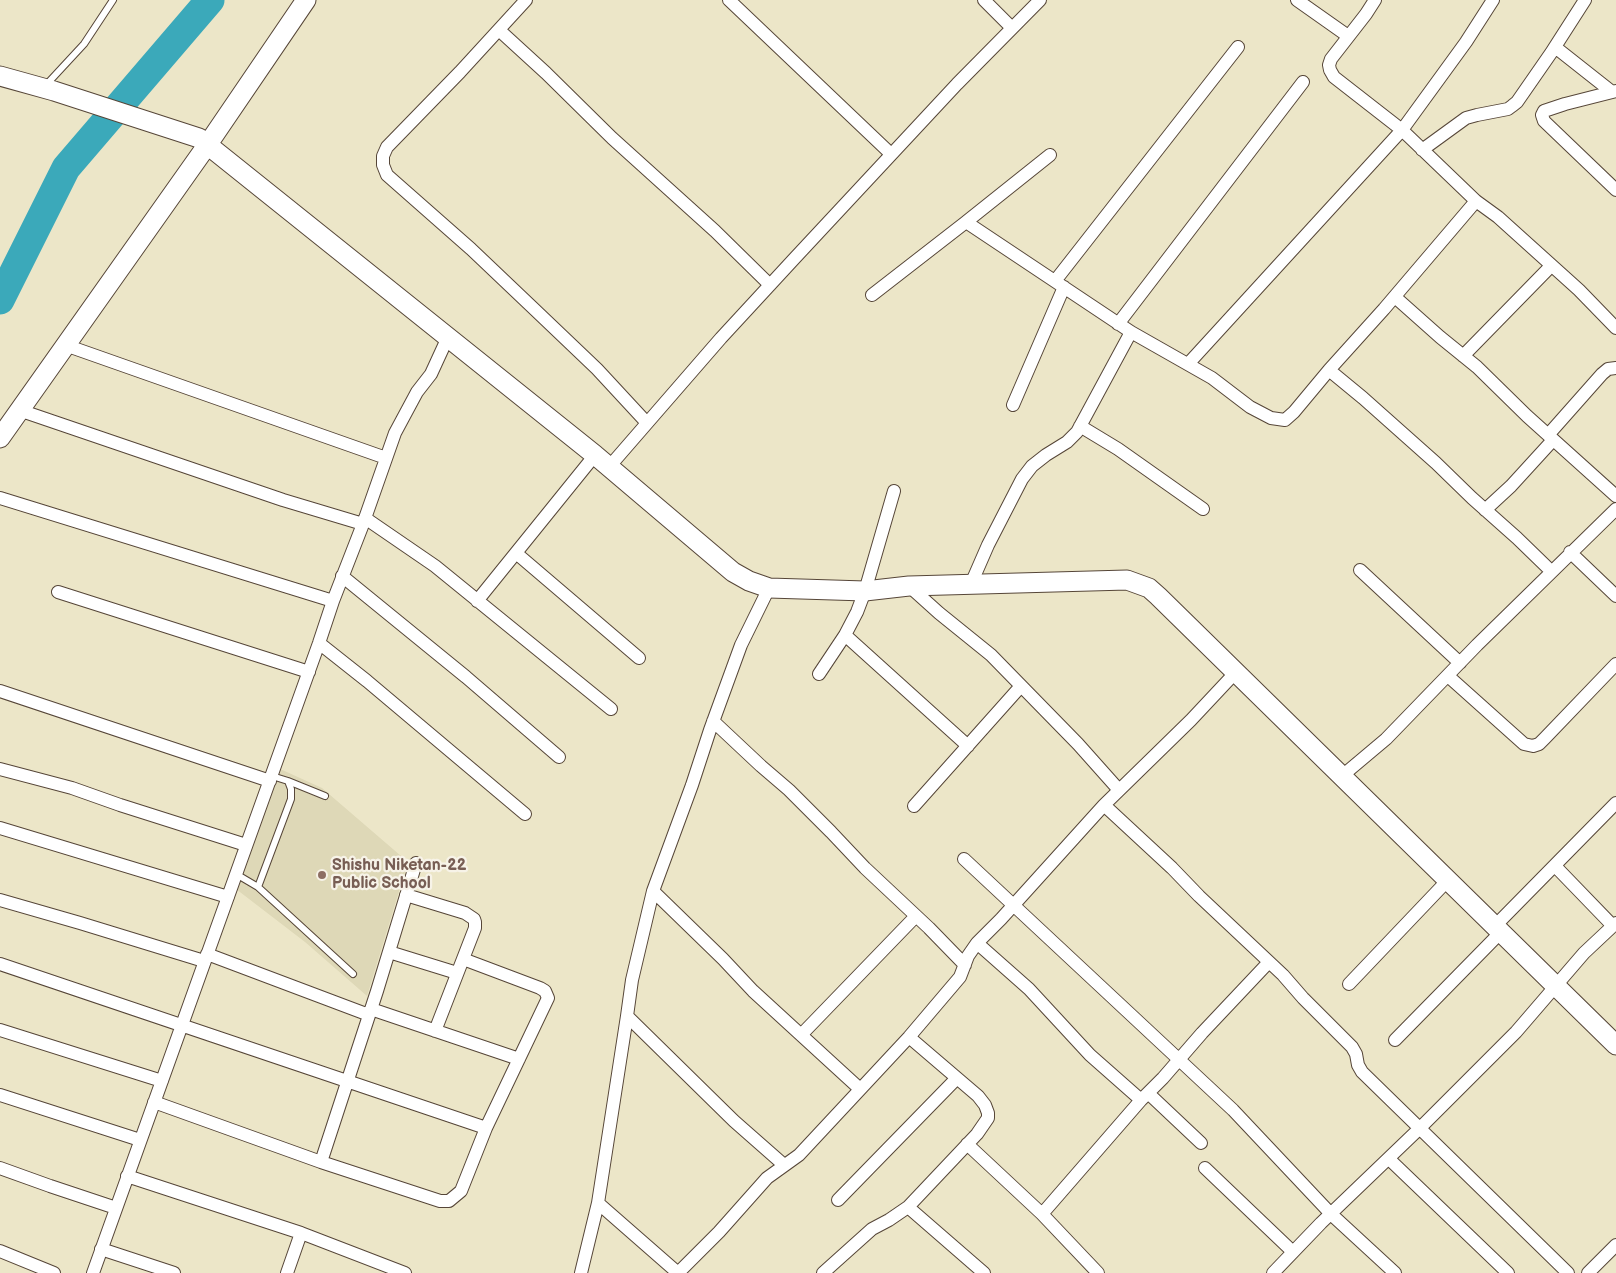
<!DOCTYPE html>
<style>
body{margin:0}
canvas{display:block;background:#ece6c8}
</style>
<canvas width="1616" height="1273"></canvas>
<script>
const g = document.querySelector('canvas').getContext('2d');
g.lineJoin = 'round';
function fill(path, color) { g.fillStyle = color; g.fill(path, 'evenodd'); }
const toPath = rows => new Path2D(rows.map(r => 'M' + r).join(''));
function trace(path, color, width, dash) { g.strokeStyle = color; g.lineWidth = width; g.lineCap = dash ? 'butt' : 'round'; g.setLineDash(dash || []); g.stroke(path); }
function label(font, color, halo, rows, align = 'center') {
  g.font = font + ' "Balsamiq Sans",sans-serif'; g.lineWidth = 4.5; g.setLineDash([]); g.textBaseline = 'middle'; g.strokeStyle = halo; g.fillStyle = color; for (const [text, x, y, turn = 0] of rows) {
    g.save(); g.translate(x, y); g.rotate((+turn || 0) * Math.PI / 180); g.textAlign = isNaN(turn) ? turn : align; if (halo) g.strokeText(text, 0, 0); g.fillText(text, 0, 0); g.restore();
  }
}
const built = toPath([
 [278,768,322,788,408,862,367,996,305,942,236,889]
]);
const river = toPath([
 [0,300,66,168,210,0]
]);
const lane = toPath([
 [46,85,84,44,113,0],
 [288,781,325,796],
 [236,874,258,887,291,799,291,789,288,781,272,776],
 [258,887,353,974]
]);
const street = toPath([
 [526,0,460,72,387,147,383,156,383,165,387,175,471,249,532,307,597,369,647,423],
 [729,0,891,154],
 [984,0,1012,28],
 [1297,0,1348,36],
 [1375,0,1366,14,1331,59,1329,65,1330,70,1334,77,1402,130,1476,201,1498,217,1579,290,1616,328],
 [499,30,546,73,612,138,715,231,770,285],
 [1555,47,1612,92],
 [1616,91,1565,104,1544,111,1542,115,1544,121,1616,190],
 [1422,150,1466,118,1477,115,1508,109,1512,106,1517,102,1551,53,1585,0],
 [966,222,1050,155],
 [1055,281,1238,47],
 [872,295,966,222,1131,332,1212,378,1250,407,1271,418,1285,420,1294,412,1329,370,1384,309,1476,201],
 [1395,297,1440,337,1477,367,1527,416,1616,496],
 [1118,324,1303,82],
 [65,345,386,458],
 [1463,356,1551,266],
 [1188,364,1402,130,1466,42,1493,0],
 [1329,370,1363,398,1436,463,1472,498,1517,538,1551,571],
 [1013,405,1064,287],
 [19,410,283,500,363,524],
 [1080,426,1118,449,1203,509],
 [1548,435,1602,374,1608,369,1616,368],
 [609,467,721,338,793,260,957,84,1040,0],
 [0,498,333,601],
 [1485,510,1511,486,1553,440],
 [365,518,435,566,611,709],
 [1570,552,1616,596],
 [516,553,639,658],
 [1360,570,1460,663],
 [342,576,466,677,559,757],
 [971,584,988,545,1022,479,1032,466,1046,455,1067,442,1077,432,1131,332],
 [909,586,939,613,991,655,1078,744,1119,790],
 [58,592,309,672],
 [477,601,595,455],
 [845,635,968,746],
 [319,643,367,681,525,814],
 [819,674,845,635,857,612,865,591,894,491],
 [1448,676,1524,744,1533,746,1539,744,1545,738,1616,664],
 [0,691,270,781],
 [713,721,761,766,789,790,831,832,865,868,929,928,965,965],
 [0,769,72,788,120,805,246,845],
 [1342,776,1386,739,1477,645,1616,509],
 [1104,805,1172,868,1199,896,1283,975,1303,998,1352,1047,1356,1054,1358,1065,1362,1072,1568,1273],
 [914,806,1021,686],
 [0,828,228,897],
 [964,859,1233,1110,1331,1214,1395,1273],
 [1555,866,1613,926],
 [653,891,723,959,753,991,860,1089],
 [406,895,465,913,474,919,475,922,475,928,435,1031],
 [0,900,80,923,204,961],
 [1495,926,1616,803],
 [977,943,1001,919,1104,805,1191,720,1236,672],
 [389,952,457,973],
 [207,954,369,1015],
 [0,964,486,1128],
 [1349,984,1448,880],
 [371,1009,519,1059],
 [627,1016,734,1121,784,1165],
 [0,1030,162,1081],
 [801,1035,916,916],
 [1395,1040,1501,932],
 [1148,1093,1201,1143],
 [0,1095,140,1140],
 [154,1102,321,1162,440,1201,449,1201,461,1191,486,1128,548,998,545,991,540,988,463,959],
 [967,1144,1042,1214,1098,1273],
 [1389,1159,1508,1273],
 [321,1162,377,991,416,863],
 [0,1168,50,1186,116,1208],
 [1205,1168,1293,1252],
 [127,1176,301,1233,405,1273],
 [838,1200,957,1078],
 [598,1203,678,1273],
 [908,1207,984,1273],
 [1042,1214,1141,1100,1163,1078,1202,1033,1269,962],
 [101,1249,174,1273],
 [0,1251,54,1273],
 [93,1273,319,643,333,601,363,524,395,433,417,392,431,374,448,337],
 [287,1273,301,1233],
 [581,1273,598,1203,627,1016,632,980,653,891,692,785,710,730,741,645,769,588],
 [678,1273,719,1232,767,1178,799,1155,909,1037,960,977,968,956,977,943,1029,989,1090,1055,1141,1100],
 [823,1273,872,1229,889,1220,908,1207,977,1134,988,1118,988,1113,985,1105,978,1096,909,1037],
 [1273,1273,1321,1223,1420,1128,1516,1032,1584,953,1616,923],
 [1588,1273,1616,1245]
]);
const secondary = toPath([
 [0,76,54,91,199,138,595,455,733,572,749,581,769,588,865,591,909,586,1127,580,1149,588,1158,596,1616,1045],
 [0,438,208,144,306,0]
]);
const markers = [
 [322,875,5,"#8d6e63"]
];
const educationNames = [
 ["Shishu Niketan-22",332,866],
 ["Public School",332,884]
];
fill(built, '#ded8b7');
trace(river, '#3ba9ba', 29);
trace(lane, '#564638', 8);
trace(street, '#564638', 14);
trace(secondary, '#564638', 21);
trace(lane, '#fff', 6);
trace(street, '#fff', 12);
trace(secondary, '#fff', 19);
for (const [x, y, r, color] of markers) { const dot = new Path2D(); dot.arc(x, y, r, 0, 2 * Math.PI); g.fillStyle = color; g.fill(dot); trace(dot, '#f7f3e8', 2); }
label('bold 16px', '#785e54', '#f7f3e8', educationNames, 'left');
</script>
